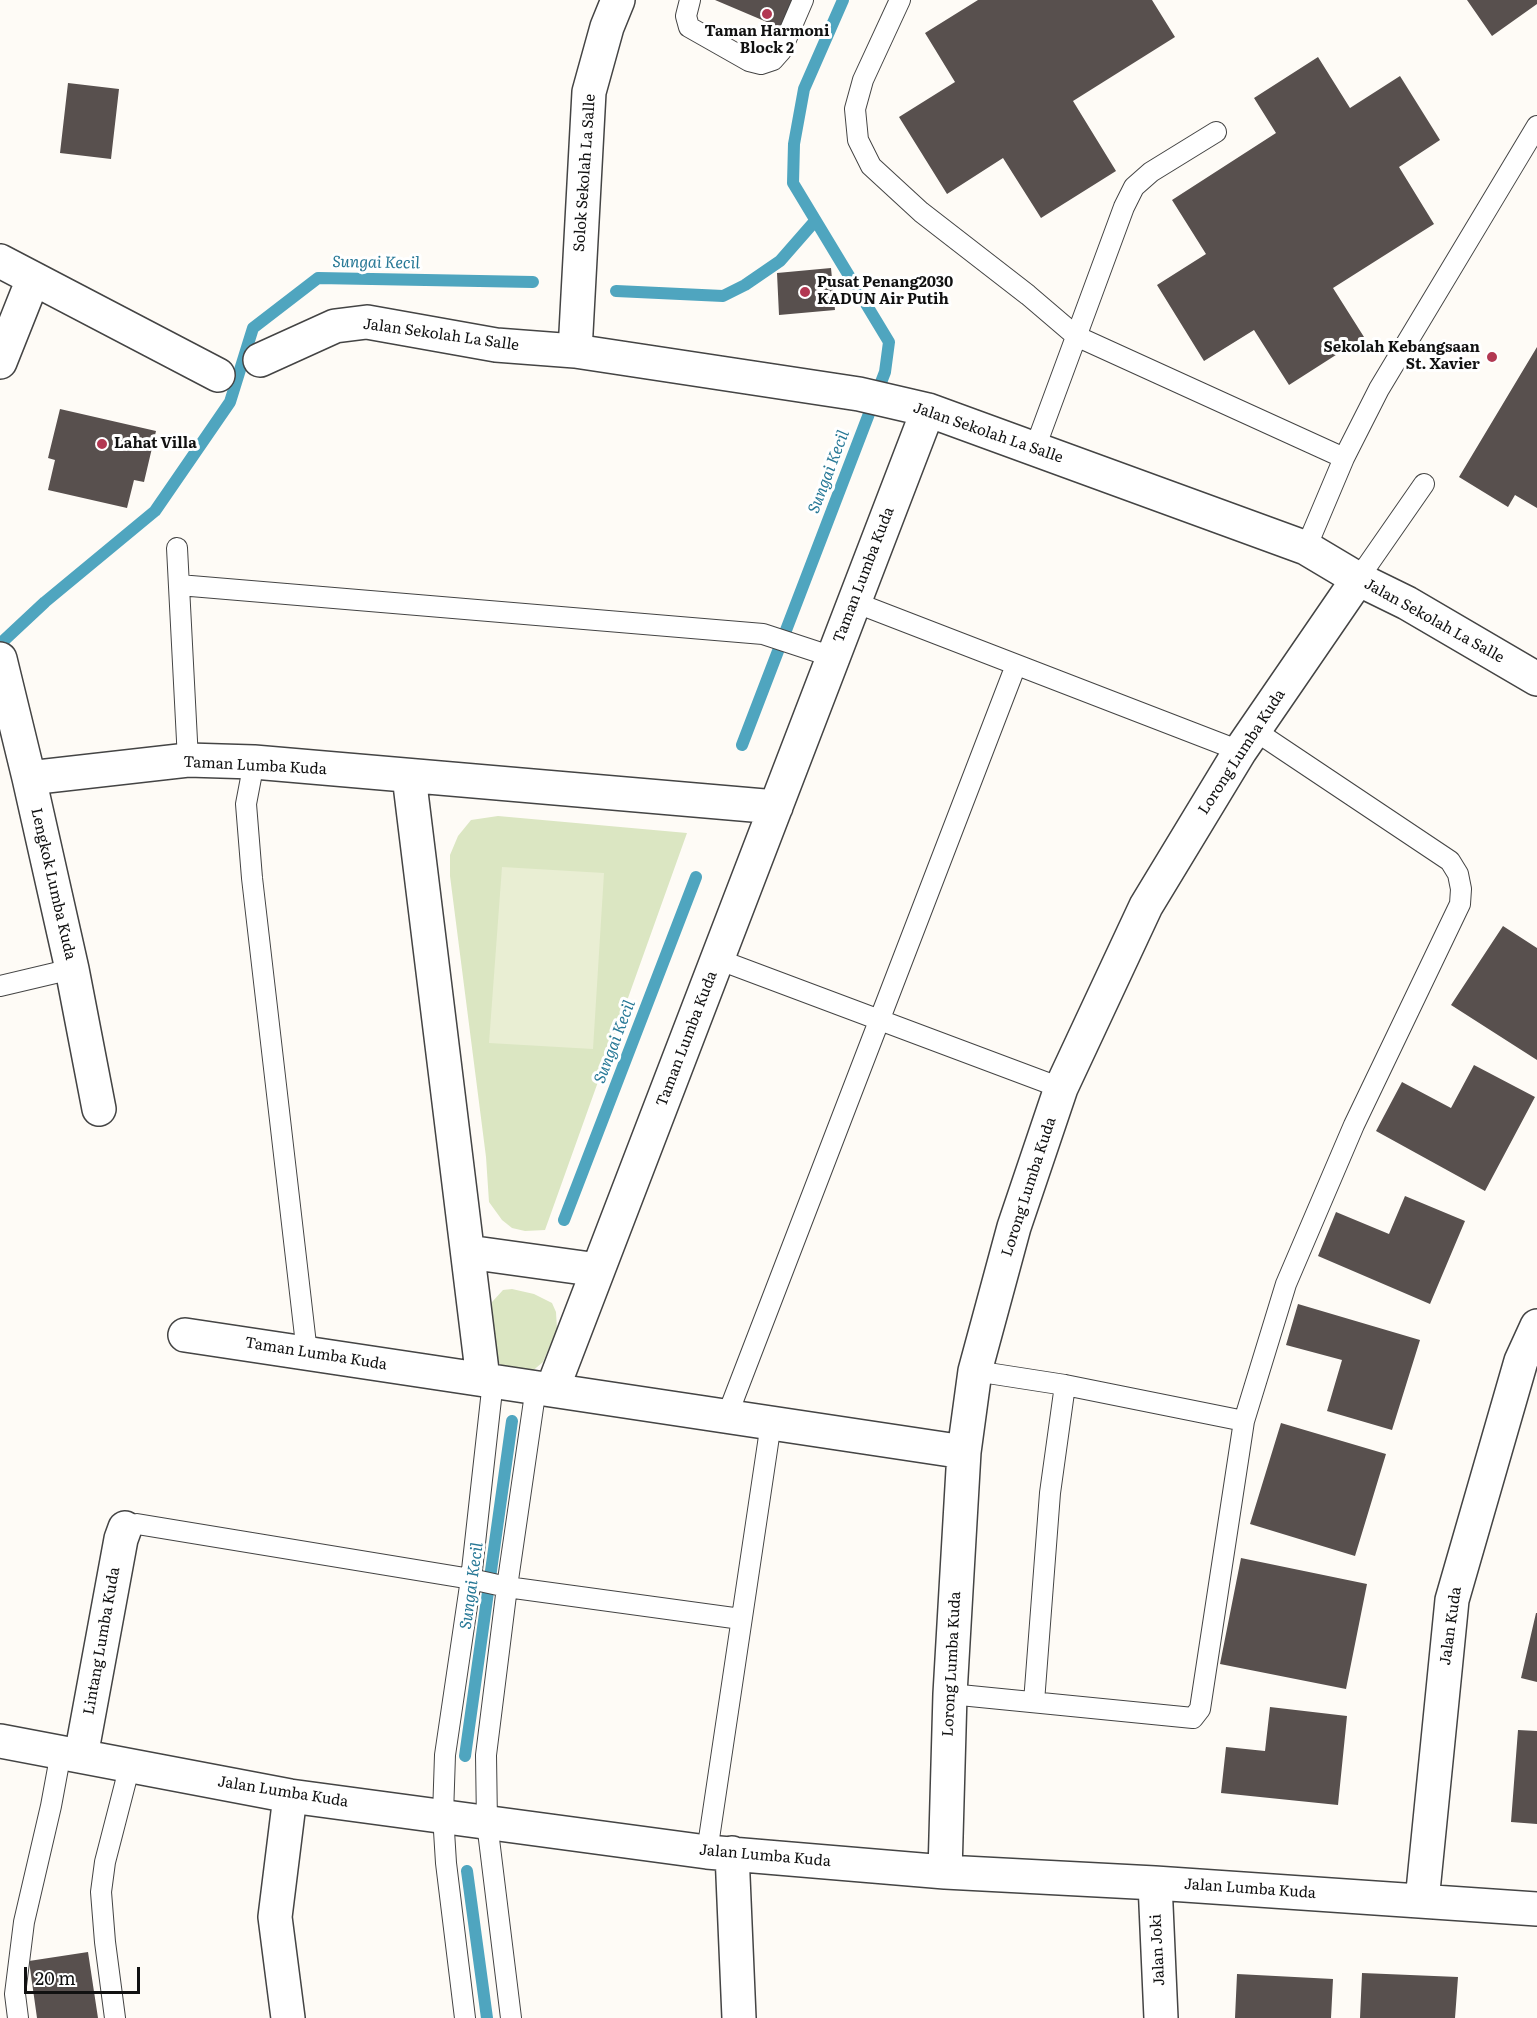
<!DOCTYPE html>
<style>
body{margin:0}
#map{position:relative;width:1537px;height:2018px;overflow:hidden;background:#fefbf6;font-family:Literata,serif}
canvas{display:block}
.scale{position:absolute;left:24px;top:1967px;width:116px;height:27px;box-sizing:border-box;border:3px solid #111;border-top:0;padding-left:8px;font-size:18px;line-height:21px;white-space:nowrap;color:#111;-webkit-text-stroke:4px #fff;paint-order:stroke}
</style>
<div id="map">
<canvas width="1537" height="2018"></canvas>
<div class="scale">20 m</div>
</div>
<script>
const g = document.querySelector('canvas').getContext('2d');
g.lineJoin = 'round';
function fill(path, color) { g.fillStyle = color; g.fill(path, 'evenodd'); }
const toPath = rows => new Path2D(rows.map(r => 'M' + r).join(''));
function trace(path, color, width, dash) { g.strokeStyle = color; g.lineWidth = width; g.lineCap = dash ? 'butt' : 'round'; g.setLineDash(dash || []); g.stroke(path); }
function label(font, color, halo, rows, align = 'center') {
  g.font = font + ' Literata,serif'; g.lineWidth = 6; g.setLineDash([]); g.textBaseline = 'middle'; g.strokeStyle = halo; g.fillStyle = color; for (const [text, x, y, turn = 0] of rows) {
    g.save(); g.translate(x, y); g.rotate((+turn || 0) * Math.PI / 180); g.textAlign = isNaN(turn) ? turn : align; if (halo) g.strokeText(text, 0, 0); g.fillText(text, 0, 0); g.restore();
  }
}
const green = toPath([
 [498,816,687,833,545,1230,525,1231,512,1228,502,1220,489,1202,486,1157,450,876,450,855,458,836,471,820],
 [512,1289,534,1294,552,1303,556,1312,557,1329,543,1362,530,1373,509,1372,499,1363,489,1316,492,1302,503,1290]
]);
const pitch = toPath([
 [502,867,604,873,593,1049,489,1043]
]);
const stream = toPath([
 [616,291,723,296,745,285,780,261,815,221],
 [0,644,45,602,155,511,230,402,253,328,318,278,533,282],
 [742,745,885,372,889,342,793,183,794,144,804,89,843,0],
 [564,1220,696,877],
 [465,1756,512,1421],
 [467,1871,487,2018]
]);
const building = toPath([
 [715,0,793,0,781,28],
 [978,0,1152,0,1175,37,1073,101,1116,171,1041,218,1003,158,947,194,899,117,955,82,925,33],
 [1467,0,1537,0,1537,4,1492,36],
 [1318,57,1350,108,1400,76,1440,140,1399,167,1434,224,1333,288,1364,337,1289,385,1254,330,1204,361,1157,285,1206,254,1172,200,1276,133,1254,98],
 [68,83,119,89,111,159,60,153],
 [831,268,835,310,779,315,777,273],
 [1537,347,1537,508,1515,495,1508,507,1459,477],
 [60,409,156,431,144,482,134,480,127,508,48,490,55,460,48,458],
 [1503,926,1537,948,1537,1060,1451,1005],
 [1474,1065,1535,1097,1485,1191,1376,1131,1402,1082,1451,1108],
 [1405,1196,1465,1221,1430,1304,1318,1256,1336,1212,1389,1234],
 [1298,1304,1420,1340,1392,1430,1327,1411,1342,1360,1286,1345],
 [1281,1423,1386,1454,1355,1556,1250,1524],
 [1241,1558,1367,1584,1346,1689,1220,1664],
 [1536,1613,1537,1613,1537,1682,1521,1678],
 [1270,1707,1347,1716,1338,1805,1221,1793,1226,1747,1265,1751],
 [1518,1730,1537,1731,1537,1824,1511,1822],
 [88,1952,98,2018,37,2018,29,1961],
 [1362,1973,1458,1977,1455,2018,1360,2018],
 [1237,1974,1333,1979,1331,2018,1235,2018]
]);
const lane = toPath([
 [690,0,686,16,689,27,749,61,761,64,773,60,781,51,803,0],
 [900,0,863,80,855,109,858,140,871,166,921,212,1028,295,1076,336,1344,458],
 [1035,448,1124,207,1134,187,1151,172,1216,132],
 [177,548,188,760],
 [1306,548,1344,458,1379,389,1537,126],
 [1358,579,1424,484],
 [179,585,763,634,833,657],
 [854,602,1240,751],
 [254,762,246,804,252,878,307,1353],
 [717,959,1061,1088],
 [0,986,72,969],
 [975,1371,1065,1385,1244,1421],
 [727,1416,1016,665],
 [125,1528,137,1524,471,1579,507,1587,741,1619],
 [950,1694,1193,1718,1200,1709,1244,1421,1286,1284,1354,1125,1460,904,1461,889,1458,874,1450,861,1254,730],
 [1034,1702,1050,1493,1065,1385],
 [707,1852,771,1423],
 [18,2018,15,1994,24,1922,51,1806,61,1752],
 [115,2018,105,1942,101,1892,105,1862,130,1765],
 [465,2018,446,1863,443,1815,445,1755,471,1579,493,1381],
 [511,2018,487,1823,486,1755,507,1587,536,1387]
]);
const street = toPath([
 [0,261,218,375],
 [575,351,589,92,607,27,618,0],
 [260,360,335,326,367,322,496,345,575,351,859,394,928,410,1306,548,1358,579,1407,603,1537,679],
 [0,362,33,279],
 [0,659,29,778,72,969,99,1109],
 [409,776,483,1379],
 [29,778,188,760,254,762,776,807],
 [468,1252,598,1270],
 [185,1335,964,1452],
 [552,1390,928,410],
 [0,1741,290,1796,707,1852,945,1872,1155,1883,1537,1909],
 [81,1756,121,1539,125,1528],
 [732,1853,739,2018],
 [945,1872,950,1694,964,1452,975,1371,1014,1227,1061,1088,1146,906,1240,751,1358,579],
 [1155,1883,1161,2018],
 [1422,1901,1452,1600,1521,1361,1537,1326],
 [288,2018,275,1917,290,1796]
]);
const markers = [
 [767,14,6,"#b23852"],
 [805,292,6,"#b23852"],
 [1492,357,6,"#b23852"],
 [102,444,6,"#b23852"]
];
const poiNames = [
 ["Taman Harmoni",767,32,"center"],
 ["Block 2",767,49,"center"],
 ["Pusat Penang2030",817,283],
 ["KADUN Air Putih",817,300],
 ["Sekolah Kebangsaan",1480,348,"right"],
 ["St. Xavier",1480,365,"right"],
 ["Lahat Villa",114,444]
];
const streetNames = [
 ["Solok Sekolah La Salle",585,173,-86],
 ["Jalan Sekolah La Salle",441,335,8],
 ["Jalan Sekolah La Salle",988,433,19],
 ["Taman Lumba Kuda",864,575,-69],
 ["Jalan Sekolah La Salle",1434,621,29],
 ["Lorong Lumba Kuda",1242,752,-57],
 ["Taman Lumba Kuda",255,766,3],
 ["Lengkok Lumba Kuda",53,884,77],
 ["Taman Lumba Kuda",687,1039,-69],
 ["Lorong Lumba Kuda",1029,1187,-72],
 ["Taman Lumba Kuda",316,1354,9],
 ["Jalan Kuda",1451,1626,-82],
 ["Lintang Lumba Kuda",102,1641,-80],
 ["Lorong Lumba Kuda",952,1664,-87],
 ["Jalan Lumba Kuda",283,1792,9],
 ["Jalan Lumba Kuda",765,1856,5],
 ["Jalan Lumba Kuda",1250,1889,4],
 ["Jalan Joki",1158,1950,-93]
];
const waterNames = [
 ["Sungai Kecil",376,263,1],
 ["Sungai Kecil",829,472,-69],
 ["Sungai Kecil",615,1042,-69],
 ["Sungai Kecil",472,1586,-82]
];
fill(green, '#dbe6c2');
fill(pitch, '#e9eed3');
trace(stream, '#4fa5bf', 12);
fill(building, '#58504e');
trace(lane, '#444', 22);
trace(street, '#444', 36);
trace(lane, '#fff', 20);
trace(street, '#fff', 33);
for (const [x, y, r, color] of markers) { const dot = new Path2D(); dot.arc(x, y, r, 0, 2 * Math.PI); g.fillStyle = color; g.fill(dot); trace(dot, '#fff', 2); }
label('bold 15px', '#111', '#fff', poiNames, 'left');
label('15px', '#111', '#fff', streetNames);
label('italic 16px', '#277896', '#fff', waterNames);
</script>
